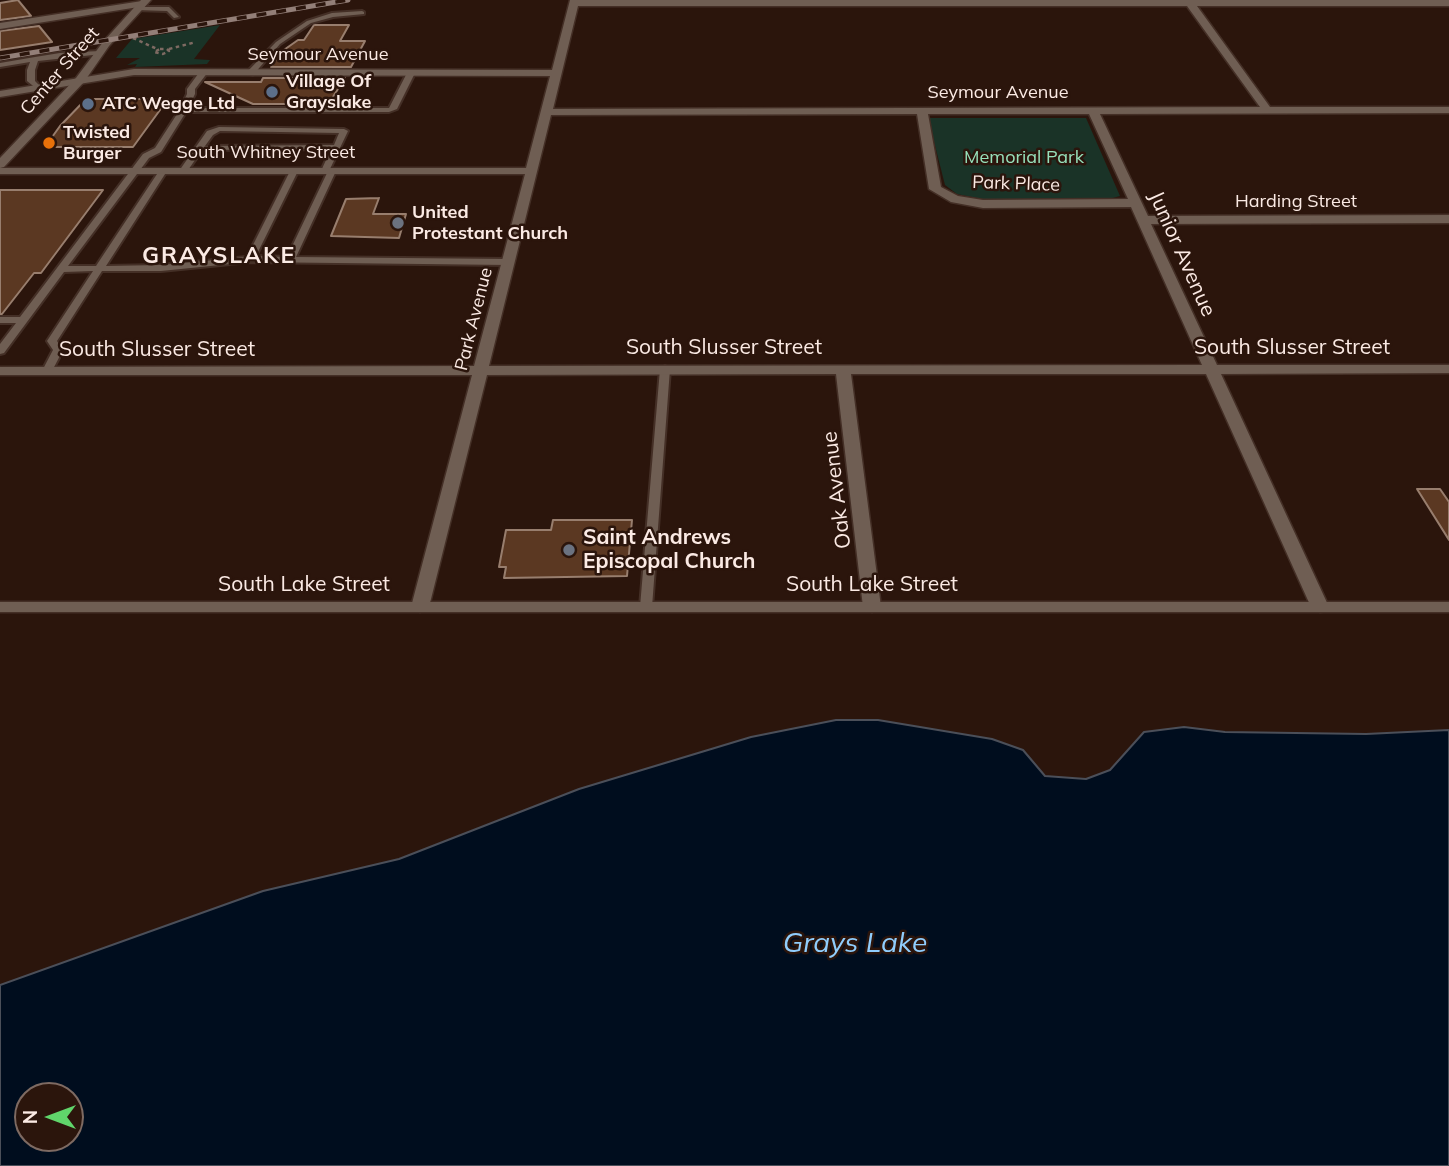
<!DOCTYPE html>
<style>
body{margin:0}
#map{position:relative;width:1449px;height:1166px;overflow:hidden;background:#2b150c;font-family:Mulish,sans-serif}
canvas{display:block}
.north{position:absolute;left:14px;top:1082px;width:70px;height:70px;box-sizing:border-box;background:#2b150c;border:2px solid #7e6a62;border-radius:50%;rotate:270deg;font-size:19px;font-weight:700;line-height:28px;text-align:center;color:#fbeae4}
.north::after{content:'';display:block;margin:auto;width:24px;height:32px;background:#60d56b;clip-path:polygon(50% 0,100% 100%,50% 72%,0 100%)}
</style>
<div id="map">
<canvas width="1449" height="1166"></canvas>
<div class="north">N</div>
</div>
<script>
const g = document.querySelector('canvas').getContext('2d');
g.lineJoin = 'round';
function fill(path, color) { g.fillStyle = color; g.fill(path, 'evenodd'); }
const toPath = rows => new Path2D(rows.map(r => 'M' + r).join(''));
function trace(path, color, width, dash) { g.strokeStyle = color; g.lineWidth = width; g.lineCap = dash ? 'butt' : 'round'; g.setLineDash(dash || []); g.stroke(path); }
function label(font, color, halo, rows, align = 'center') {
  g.font = font + ' Mulish,sans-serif'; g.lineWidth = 5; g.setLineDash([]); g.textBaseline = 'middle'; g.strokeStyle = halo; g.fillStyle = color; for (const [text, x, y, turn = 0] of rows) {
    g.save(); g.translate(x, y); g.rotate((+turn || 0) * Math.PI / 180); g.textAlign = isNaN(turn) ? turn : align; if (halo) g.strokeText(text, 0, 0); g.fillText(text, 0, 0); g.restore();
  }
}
const green = toPath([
 [220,25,194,59,210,60,207,64,135,67,137,64,127,65,140,58,116,58,132,39],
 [928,118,1086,118,1120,196,1109,199,982,199,957,194,945,185]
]);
const water = toPath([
 [836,720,878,720,992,739,1023,750,1045,776,1086,779,1110,770,1144,732,1184,727,1225,732,1366,734,1449,730,1449,1166,0,1166,0,985,263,891,399,859,579,789,751,737,836,720],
 [28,1096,70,1096,70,1138,28,1138,28,1096]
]);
const building = toPath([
 [18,0,31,16,0,20,0,3,18,0],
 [314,25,349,25,340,41,365,41,351,67,271,67,281,52,298,40,304,40,314,25],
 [39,26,52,42,0,50,0,31,39,26],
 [263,78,345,78,331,100,301,100,289,104,253,104,205,82,261,82,263,78],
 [86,99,168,99,133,147,45,147,60,126,86,99],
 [0,190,103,190,41,273,34,273,2,314,0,314,0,190],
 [379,198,373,214,406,214,399,238,331,236,346,199,379,198],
 [1417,489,1440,489,1449,502,1449,540,1417,489],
 [553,520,632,520,627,576,504,578,506,567,499,567,506,530,551,530,553,520]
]);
const path = toPath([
 [133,38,157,49],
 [160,49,167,49,169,51,163,54,154,52,160,49],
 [169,49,196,42]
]);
const service = toPath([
 [138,7,169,7,179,17,174,18,167,11,136,10,136,8,138,7],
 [362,11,364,12,364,14,333,17,311,23,280,44,253,75,246,73,276,42,307,21,332,13,362,11],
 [100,51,102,52,102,54,38,61,35,70,35,81,41,87,37,89,27,81,27,70,30,62,0,67,0,63,35,57,60,53,100,51],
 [201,70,208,72,195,89,195,94,188,108,389,108,408,71,415,73,397,109,389,112,186,112,161,152,149,158,68,266,96,266,159,171,163,169,167,171,106,266,161,265,247,257,290,171,294,169,298,171,256,256,287,257,327,173,321,171,331,149,202,150,186,173,180,173,179,171,207,131,219,127,344,129,348,131,330,169,336,171,296,257,508,259,513,262,508,265,250,262,161,271,102,271,57,341,63,350,52,371,47,374,42,371,53,350,47,341,93,271,64,272,4,353,0,354,0,344,16,323,0,323,0,317,20,317,143,154,155,148,179,111,187,94,187,89,201,70],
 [220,131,339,133,334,145,205,146,213,135,220,131],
 [665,366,670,369,652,607,646,611,640,607,660,369,665,366]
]);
const minor = toPath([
 [570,0,1449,0,1449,6,1197,6,1270,107,1449,107,1449,113,1100,114,1148,216,1449,215,1449,223,1151,224,1217,365,1449,365,1449,373,1221,374,1329,607,1326,611,1320,612,1311,607,1206,374,851,374,881,607,872,612,863,607,836,374,487,375,429,607,420,612,411,607,472,375,0,375,0,367,474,366,525,174,0,174,0,168,526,168,550,76,134,75,0,97,0,91,134,69,552,70,570,0],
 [578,6,1187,6,1260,107,553,109,578,6],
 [917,114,929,189,951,202,983,208,1131,207,1202,365,489,366,551,115,917,114],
 [928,114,1089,114,1128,199,983,200,958,196,941,187,928,114],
 [142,1,145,2,145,6,0,29,0,23,142,1]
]);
const tertiary = toPath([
 [141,0,151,0,109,46,84,82,4,167,0,168,0,158,76,78,103,42,141,0],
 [0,602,1449,602,1449,612,0,612,0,602]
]);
const rail = toPath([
 [0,58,348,0]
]);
const markers = [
 [272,92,7,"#5c6f8a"],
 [88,104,7,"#5c6f8a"],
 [49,143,7,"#e8710a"],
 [398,223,7,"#6b7280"],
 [569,550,7,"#6b7280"]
];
const farStreetnames = [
 ["Seymour Avenue",318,55],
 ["Center Street",60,71,-49],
 ["Seymour Avenue",998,93],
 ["South Whitney Street",266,153],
 ["Park Place",1016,184,2],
 ["Harding Street",1296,202],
 ["Park Avenue",474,319,-76]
];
const farPoinames = [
 ["Village Of",286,82],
 ["Grayslake",286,103],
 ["ATC Wegge Ltd",102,104],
 ["Twisted",63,133],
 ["Burger",63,154],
 ["United",412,213],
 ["Protestant Church",412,234]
];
const farParknames = [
 ["Memorial Park",1024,158]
];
const streetNames = [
 ["Junior Avenue",1182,254,66],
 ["South Slusser Street",724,348],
 ["South Slusser Street",1292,348],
 ["South Slusser Street",157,350],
 ["Oak Avenue",837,490,-97],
 ["South Lake Street",304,585],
 ["South Lake Street",872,585]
];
const poiNames = [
 ["Saint Andrews",583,538],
 ["Episcopal Church",583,562]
];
const farDistrictnames = [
 ["GRAYSLAKE",219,256]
];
const nearWaternames = [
 ["Grays Lake",855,944]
];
fill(green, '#1a3327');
fill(water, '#000d1e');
trace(water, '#4b4f59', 2);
fill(building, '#5b3822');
trace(building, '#987e6e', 2);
trace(service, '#442f26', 4);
trace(minor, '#442f26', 3);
trace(tertiary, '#442f26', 3);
trace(path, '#7e6a62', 2.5, [3.5, 3.5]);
fill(service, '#6f5e53');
fill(minor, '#6f5e53');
fill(tertiary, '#6f5e53');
trace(rail, '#937f78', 5);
trace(rail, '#2b150c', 3.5, [10]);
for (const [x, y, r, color] of markers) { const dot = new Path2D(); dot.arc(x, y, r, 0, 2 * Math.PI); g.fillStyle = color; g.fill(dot); trace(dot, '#2b150c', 2.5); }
label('18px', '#fbeae4', '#2b150c', farStreetnames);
label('bold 18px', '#fbeae4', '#2b150c', farPoinames, 'left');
label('18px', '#97e1bb', '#2b150c', farParknames);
label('21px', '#fbeae4', '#2b150c', streetNames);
label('bold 21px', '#fbeae4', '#2b150c', poiNames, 'left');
g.letterSpacing = '2px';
label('bold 23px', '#fbeae4', '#2b150c', farDistrictnames);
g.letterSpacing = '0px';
label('italic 28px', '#90cdfc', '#2b150c', nearWaternames);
</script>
